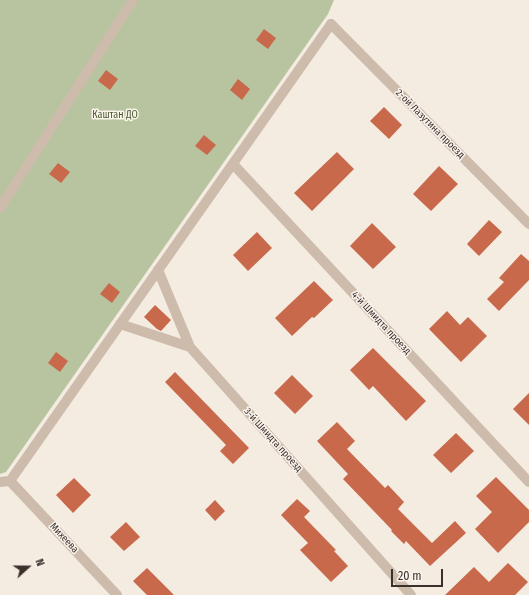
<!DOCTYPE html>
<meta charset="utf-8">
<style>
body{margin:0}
#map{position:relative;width:529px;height:595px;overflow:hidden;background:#f4ebe1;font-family:"Fira Sans Condensed",sans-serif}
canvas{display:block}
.north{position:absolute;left:8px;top:547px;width:40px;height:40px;-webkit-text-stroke:3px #fbf5ee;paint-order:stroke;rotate:69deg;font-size:11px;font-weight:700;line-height:16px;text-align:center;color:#3b302b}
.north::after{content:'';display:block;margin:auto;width:14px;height:18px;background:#3b302b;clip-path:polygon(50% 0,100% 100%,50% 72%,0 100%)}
.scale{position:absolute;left:391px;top:569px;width:52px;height:18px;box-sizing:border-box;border:2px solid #3b302b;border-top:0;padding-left:5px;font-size:12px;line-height:14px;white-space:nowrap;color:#3b302b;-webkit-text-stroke:3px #fbf5ee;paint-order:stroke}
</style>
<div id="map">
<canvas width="529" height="595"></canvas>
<div class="north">N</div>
<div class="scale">20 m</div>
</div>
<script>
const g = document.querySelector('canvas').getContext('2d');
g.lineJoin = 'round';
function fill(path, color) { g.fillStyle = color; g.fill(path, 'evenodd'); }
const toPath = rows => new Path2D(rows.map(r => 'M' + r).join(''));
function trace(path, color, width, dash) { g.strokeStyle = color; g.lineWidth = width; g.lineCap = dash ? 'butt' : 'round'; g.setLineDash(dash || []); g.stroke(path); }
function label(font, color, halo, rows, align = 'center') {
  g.font = font + ' "Fira Sans Condensed",sans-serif'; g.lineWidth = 3; g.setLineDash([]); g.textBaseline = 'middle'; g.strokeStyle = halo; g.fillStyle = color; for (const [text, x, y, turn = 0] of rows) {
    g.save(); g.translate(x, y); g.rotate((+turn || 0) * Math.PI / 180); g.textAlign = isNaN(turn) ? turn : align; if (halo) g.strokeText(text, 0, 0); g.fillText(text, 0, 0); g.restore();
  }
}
const green = toPath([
 [0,0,334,0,328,14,6,472,0,474]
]);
const building = toPath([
 [264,29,276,38,268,49,256,40],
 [106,70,118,79,110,90,98,81],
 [238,79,250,89,242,100,230,90],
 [384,107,402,125,389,139,370,121],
 [204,135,216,145,207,155,195,146],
 [337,152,354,169,312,211,294,193],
 [58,163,70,172,61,183,49,174],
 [439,166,458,184,431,211,413,194],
 [489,220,502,232,479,256,467,244],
 [372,223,396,247,373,269,350,246],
 [257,232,272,248,248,271,233,255],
 [521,254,529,261,529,280,499,311,487,299,504,282,499,278],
 [314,281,333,300,314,318,312,317,292,336,275,318],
 [109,283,120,292,112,303,100,294],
 [155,305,171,320,161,331,157,329,144,317],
 [447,311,460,325,468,317,487,336,461,362,429,329],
 [373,348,426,401,406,421,373,386,369,390,350,370],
 [56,352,68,361,60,372,48,363],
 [175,372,249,448,233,464,220,451,226,445,165,382],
 [292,375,313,396,295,414,274,393],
 [529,393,529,425,513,409],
 [337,422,355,441,347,449,385,488,388,485,404,502,398,509,432,543,455,521,466,533,430,566,406,541,404,544,391,531,392,530,343,479,348,474,317,441],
 [456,433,474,451,451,473,433,455],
 [496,477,529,510,529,522,498,553,475,529,492,512,476,496],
 [74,478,91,495,73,513,56,495],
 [297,499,310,511,304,517,336,550,334,551,348,566,331,582,300,550,308,543,281,515],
 [215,500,225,511,215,521,205,510],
 [126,522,140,537,124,551,110,537],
 [508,563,528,582,515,595,445,595,474,567,489,582],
 [147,568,174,595,147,595,133,581]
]);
const lane = toPath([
 [0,208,133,0],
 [0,482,10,481,331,24]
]);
const street = toPath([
 [331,24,529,224],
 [233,164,529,482],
 [158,270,190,347,411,595],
 [120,324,190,347],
 [10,481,117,595]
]);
const parkNames = [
 ["Каштан ДО",115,115]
];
const streetNames = [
 ["2-ой Лазутина проезд",430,124,45],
 ["4-й Шмидта проезд",381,323,47],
 ["3-й Шмидта проезд",273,440,48],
 ["Михеева",64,538,47]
];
fill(green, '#b8c4a0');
fill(building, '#c8694b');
trace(lane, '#cdbbac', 10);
trace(street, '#cdbbac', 10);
label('10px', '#4a5a2e', '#fbf5ee', parkNames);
label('10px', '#3b302b', '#fbf5ee', streetNames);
</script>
